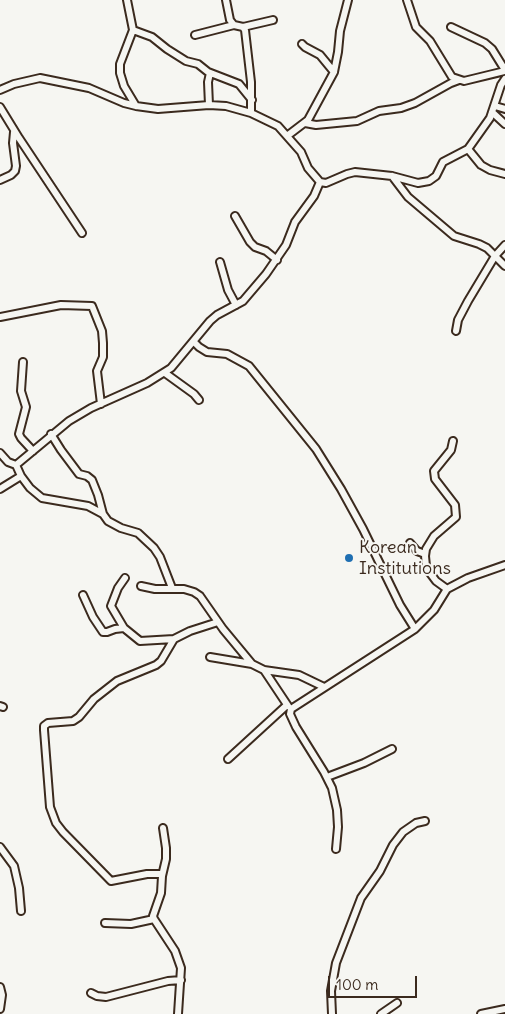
<!DOCTYPE html>
<style>
body{margin:0}
#map{position:relative;width:505px;height:1014px;overflow:hidden;background:#f6f6f2;font-family:Delius,sans-serif}
canvas{display:block}
.scale{position:absolute;left:328px;top:976px;width:89px;height:22px;box-sizing:border-box;border:2px solid #3b2a1e;border-top:0;padding-left:6px;font-size:15px;line-height:18px;white-space:nowrap;color:#3b2a1e;-webkit-text-stroke:4px #f6f6f2;paint-order:stroke}
</style>
<div id="map">
<canvas width="505" height="1014"></canvas>
<div class="scale">100 m</div>
</div>
<script>
const g = document.querySelector('canvas').getContext('2d');
g.lineJoin = 'round';
const toPath = rows => new Path2D(rows.map(r => 'M' + r).join(''));
function trace(path, color, width, dash) { g.strokeStyle = color; g.lineWidth = width; g.lineCap = dash ? 'butt' : 'round'; g.setLineDash(dash || []); g.stroke(path); }
function label(font, color, halo, rows, align = 'center') {
  g.font = font + ' Delius,sans-serif'; g.lineWidth = 4; g.setLineDash([]); g.textBaseline = 'middle'; g.strokeStyle = halo; g.fillStyle = color; for (const [text, x, y, turn = 0] of rows) {
    g.save(); g.translate(x, y); g.rotate((+turn || 0) * Math.PI / 180); g.textAlign = isNaN(turn) ? turn : align; if (halo) g.strokeText(text, 0, 0); g.fillText(text, 0, 0); g.restore();
  }
}
const minor = toPath([
 [127,0,133,30,120,64,120,73,124,86,136,106],
 [226,0,230,20,234,25,243,27,245,30,251,82,251,113],
 [407,0,416,27,430,41,452,77,464,81,505,71],
 [243,27,273,20],
 [451,27,485,43,492,49,505,70],
 [133,30,152,37,167,49,186,61,198,64,208,72,239,84,252,100],
 [195,35,234,25],
 [302,44,305,47,320,55,334,72],
 [0,90,14,84,40,78,89,88,124,103,136,106,158,109,209,105,226,106,251,113,278,126,301,152,308,168,320,182,326,183,347,174,355,172,392,176,418,183,429,181,436,176,443,162,468,149,490,118,501,85,505,79],
 [209,105,208,82,210,73],
 [495,106,505,109],
 [0,107,19,138,82,233],
 [492,112,505,124],
 [305,123,316,125,357,121,379,111,401,108,415,103,451,83,459,80],
 [287,136,308,120,334,72,338,52,340,31,348,0],
 [468,149,481,165,490,170,505,174],
 [392,176,408,197,454,236,479,244,487,248,495,256,505,245],
 [0,180,11,175,15,171,16,166,13,143,14,132],
 [235,216,250,242,255,247,266,251,277,260],
 [220,262,228,290,236,305],
 [0,317,61,305,92,306,102,331,103,343,103,357,97,371,101,404],
 [456,331,458,320,468,301,495,256,505,266],
 [194,342,199,347,207,352,227,354,249,366,316,449,341,489,363,529,400,605,415,629],
 [23,362,21,391,26,407,19,434,21,438,33,451],
 [165,373,194,394,199,400],
 [51,434,61,450,79,474,87,476,92,480,98,495,103,514,108,521,121,528,138,533,154,548,160,557,172,588],
 [0,453,8,462,16,465,69,421,91,408,147,383,171,368,210,321,217,315,243,301,266,274,286,245,295,222,314,196,320,182],
 [21,476,30,488,42,498,88,506,103,514],
 [0,489,21,476,16,465],
 [410,543,417,551,425,554],
 [125,578,118,588,111,606,124,628,140,641,174,639],
 [141,586,155,589,184,589,194,592,200,596,223,629,252,664,264,670,299,675,324,687],
 [447,589,436,581,430,573,426,566,425,556,426,549,434,536,456,517,455,505,435,479,434,471,451,450,453,441],
 [83,595,93,617,103,632,107,632,115,629,124,628],
 [210,657,252,664],
 [264,670,288,706],
 [0,706,3,707],
 [228,759,287,705],
 [327,777,364,763,392,749],
 [0,847,14,866,19,888,21,911],
 [336,849,338,827,337,810,332,788,324,772,296,727,290,714,291,709,415,629,434,610,447,589,468,578,505,565],
 [162,876,166,859,166,848,163,828],
 [105,923,131,924,154,919],
 [0,987,2,995,0,1009],
 [91,993,97,996,106,997,168,981,181,980],
 [178,1014,181,968,175,951,154,919,153,916,161,893,162,876,160,874,147,874,111,881,63,832,56,823,50,807,44,730,44,726,48,723,73,721,79,717,94,699,117,681,156,665,161,661,174,639,190,631,218,622],
 [332,1014,331,991,336,963,361,898,380,871,393,845,403,832,416,823,425,821],
 [381,1014,397,1003],
 [481,1014,505,1009]
]);
const markers = [
 [349,558,5,"#1f6fb2"]
];
const poiNames = [
 ["Korean",359,548],
 ["Institutions",359,569]
];
trace(minor, '#3b2a1e', 10);
trace(minor, '#f6f6f2', 6);
for (const [x, y, r, color] of markers) { const dot = new Path2D(); dot.arc(x, y, r, 0, 2 * Math.PI); g.fillStyle = color; g.fill(dot); trace(dot, '#f6f6f2', 2); }
label('18px', '#3b2a1e', '#f6f6f2', poiNames, 'left');
</script>
